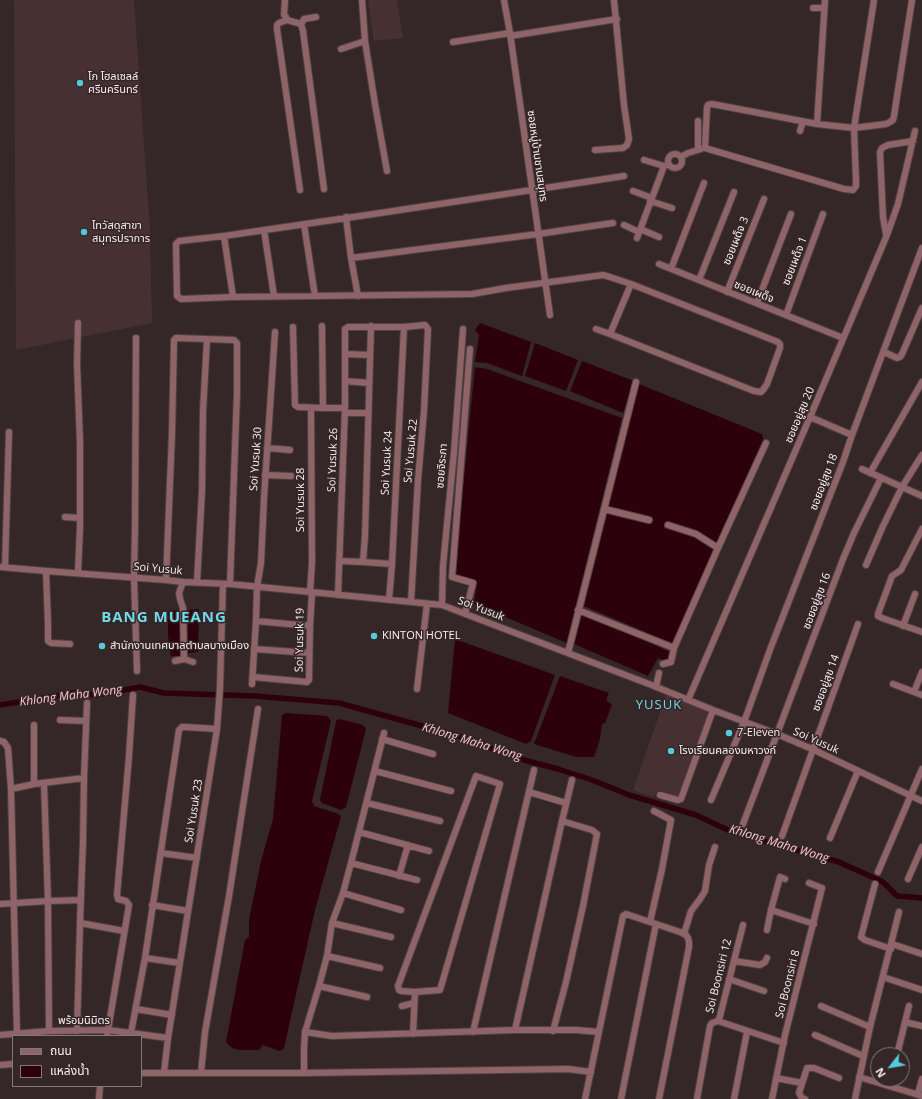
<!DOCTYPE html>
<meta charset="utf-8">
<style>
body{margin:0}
#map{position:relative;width:922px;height:1099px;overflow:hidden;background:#352628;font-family:"Open Sans","Noto Sans Thai",sans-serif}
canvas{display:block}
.legend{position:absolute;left:12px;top:1035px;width:130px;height:52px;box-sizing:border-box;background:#352628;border:1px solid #847778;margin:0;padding:5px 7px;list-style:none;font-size:12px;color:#faf0f1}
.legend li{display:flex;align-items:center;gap:8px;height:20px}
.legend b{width:20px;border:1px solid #847778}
.north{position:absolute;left:870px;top:1047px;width:40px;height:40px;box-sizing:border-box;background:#352628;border:1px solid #847778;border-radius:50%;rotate:239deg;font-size:11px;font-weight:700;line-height:16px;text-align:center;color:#faf0f1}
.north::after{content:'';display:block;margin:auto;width:14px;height:18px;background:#53cbda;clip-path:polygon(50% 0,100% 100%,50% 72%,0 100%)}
</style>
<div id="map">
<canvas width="922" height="1099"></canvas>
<ul class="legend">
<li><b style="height:5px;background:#8e6468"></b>ถนน</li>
<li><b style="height:11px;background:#2d010b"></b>แหล่งน้ำ</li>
</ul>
<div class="north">N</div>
</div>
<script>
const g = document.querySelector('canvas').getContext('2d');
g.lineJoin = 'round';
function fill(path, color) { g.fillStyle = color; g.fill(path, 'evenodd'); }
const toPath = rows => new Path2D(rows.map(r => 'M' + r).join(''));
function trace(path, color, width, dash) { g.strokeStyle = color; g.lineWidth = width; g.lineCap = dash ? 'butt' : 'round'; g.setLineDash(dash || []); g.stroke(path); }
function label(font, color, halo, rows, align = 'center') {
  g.font = font + ' "Open Sans","Noto Sans Thai",sans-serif'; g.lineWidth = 3; g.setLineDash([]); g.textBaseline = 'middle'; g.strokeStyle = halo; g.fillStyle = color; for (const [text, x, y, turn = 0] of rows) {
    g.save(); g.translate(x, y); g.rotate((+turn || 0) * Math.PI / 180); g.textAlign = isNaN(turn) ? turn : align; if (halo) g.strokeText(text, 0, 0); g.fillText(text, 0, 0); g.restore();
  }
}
const built = toPath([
 [14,0,134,0,150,229,152,323,16,350],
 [368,0,397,0,403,38,374,41],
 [666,695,710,712,678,798,658,790,654,797,633,790]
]);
const water = toPath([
 [480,323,531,342,522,376,487,363,475,362,479,335,475,330],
 [535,343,578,360,566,391,525,376],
 [582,361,634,381,623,413,570,391],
 [475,367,487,369,622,418,567,643,474,604,477,583,454,577],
 [639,384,762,434,764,441,676,645,584,606],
 [199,609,198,652,188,653,188,610],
 [180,610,180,656,171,656,168,636,168,611],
 [585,613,672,653,667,662,658,658,648,676,574,644,581,614],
 [455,639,555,675,531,741,526,744,448,713],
 [560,676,609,693,606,700,612,705,605,723,602,724,600,739,594,757,576,757,534,744],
 [286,713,327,716,331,721,312,801,314,806,336,813,341,816,315,910,284,1048,280,1051,263,1045,259,1050,240,1050,232,1048,226,1042,245,940,249,937,249,920,261,861,273,819,282,715],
 [339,719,363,725,366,729,346,807,341,810,322,803,320,800,336,721]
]);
const canal = toPath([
 [0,705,74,693,97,695,140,687,164,693,255,696,339,703,458,736,524,760,558,769,592,780,629,795,696,815,730,831,789,848,839,862,883,882,897,896,922,898]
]);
const minor = toPath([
 [285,0,284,15,286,17,287,20,301,24,303,31,324,189],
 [362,0,365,41,375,104,387,171],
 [504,0,510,33,550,315],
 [874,0,854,128,856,180,856,186,853,190,844,189,705,148,707,107,708,105,712,104,817,124,854,128,886,124,890,122,893,120,894,116,912,0],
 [813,8,824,8],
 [287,20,279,23,277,25,277,29,300,190],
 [301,24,304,19,316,17],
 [510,36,617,19],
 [453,42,510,33],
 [341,49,365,41],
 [817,124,825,0],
 [800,131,803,121],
 [698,149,698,121],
 [595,150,623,148,627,145,629,139,624,105,614,0],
 '668 161a7 7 0 1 1 14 0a7 7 0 1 1-14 0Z',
 [681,157,688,153,701,149],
 [644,160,664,166],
 [624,176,387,212,224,236,179,241,176,244,177,296,181,299,233,297,472,294,506,288,603,275,610,277,631,284,778,342,780,344,780,348,767,384,763,390,761,392,754,391,610,334,631,284],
 [633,191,652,198],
 [650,201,672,208],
 [346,217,351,258],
 [304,224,315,296],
 [624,225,639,232],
 [640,229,659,237],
 [264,230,274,296],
 [886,234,883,217,880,152,882,148,888,145,913,141],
 [224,236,233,297],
 [637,238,664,166,669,164],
 [659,264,843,338],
 [671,269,704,183],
 [699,280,734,192],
 [727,292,764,199],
 [358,296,351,258,538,234,613,223],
 [757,303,791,214],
 [786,315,823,214],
 [78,323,77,364,80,443,80,527,78,573],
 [293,327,295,405,298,407,323,408,322,326],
 [596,329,610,334],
 [136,338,135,528,134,577,137,671],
 [884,352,897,358,900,357,902,354,922,308],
 [345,354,370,355],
 [345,381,369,383],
 [323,408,345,408],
 [345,413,368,413],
 [810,417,852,435],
 [267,448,290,450],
 [862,469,922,496],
 [870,473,922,382],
 [265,475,291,476],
 [604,509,649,520],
 [65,517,80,518],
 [668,525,696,534,718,548],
 [922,529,901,570,892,576,878,614,878,616,882,618,922,632],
 [340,561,363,562,365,536,371,326],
 [363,562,392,564],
 [866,565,883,526,902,487,922,455],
 [0,567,46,571,166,580,183,582,230,584,442,605,649,684,713,710,777,734,812,749,922,801],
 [5,567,9,432],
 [46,571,48,624,48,641,51,643,70,644],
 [166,580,172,433,174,340,176,338,207,339,234,340,237,343,237,393,230,584],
 [183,582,179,593,180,599,183,608,184,659],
 [197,582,202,491,203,411,207,339],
 [310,592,312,563,311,408],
 [338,595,345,408,345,329,348,327,404,327,425,325,428,329,424,411,418,480,411,602],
 [389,600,392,564,404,327],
 [442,605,443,566,454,452,463,329],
 [578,610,674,648,718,548,766,443],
 [465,614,473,583,452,577,470,349],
 [256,621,310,626],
 [903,626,915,594],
 [254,649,309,653],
 [568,653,636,382],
 [175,661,184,659,193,662],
 [663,664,671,662,674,648],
 [253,677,307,682,309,680,310,626,312,592],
 [252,684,256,621,257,587,261,563,264,498,275,332],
 [893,684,922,695],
 [656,687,659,673],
 [417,689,427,604],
 [914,692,922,672],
 [688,700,810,417,887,235,898,204,915,131],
 [60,720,86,721],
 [34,725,34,784],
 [382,739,433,754],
 [0,741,4,742,8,748,11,789,17,1034],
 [375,771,451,791],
 [44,783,48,901,49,1031],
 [11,789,34,784,84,778],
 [529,792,566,803],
 [660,795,674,799,678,800,681,799,713,710],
 [711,800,744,722,771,647,843,462,852,435,922,248],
 [367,803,440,821],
 [743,824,843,559,854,533,881,478],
 [359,832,429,851],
 [782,836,858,624],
 [830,838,858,771],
 [161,853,197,858],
 [351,863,417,880],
 [878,872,922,769],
 [399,876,408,845],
 [785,879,780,877,771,910,814,924],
 [908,879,922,847],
 [875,884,861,937,865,940,891,949],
 [343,893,401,910],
 [0,904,48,901,81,900],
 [152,905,188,911],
 [80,923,124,931],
 [332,923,391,937],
 [656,924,680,932,686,935,688,938,689,942,689,947,659,1099],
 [767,930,771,910],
 [684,934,691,911,700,899,705,891,709,865,715,847],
 [892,944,922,954],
 [327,956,380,968],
 [145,958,180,963],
 [734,961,760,965,765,962,767,958],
 [883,977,922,990],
 [729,979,764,991],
 [319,986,367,997],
 [402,1006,414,1003],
 [821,1006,870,1027],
 [136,1009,172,1015],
 [718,1021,784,1043],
 [905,1022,922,1026],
 [515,1030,562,821,572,780],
 [77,1031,80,923,83,841,84,778,87,703],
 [553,1031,566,982,583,906,597,834,592,830,562,821],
 [305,1032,332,1036,515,1030,577,1030,599,1032],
 [473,1032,534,770],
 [131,1033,145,958,179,730,182,727,185,727,217,729],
 [413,1034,415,992,440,990,500,784,476,776,398,986,399,990,401,991,415,992],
 [0,1035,49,1031,107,1030,131,1033,168,1038],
 [815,1035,863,1056],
 [107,1036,129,905,126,901,118,899,117,895,129,756,133,695],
 [897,1055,909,1006],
 [0,1065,13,1064],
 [141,1073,304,1073,568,1069,591,1072],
 [164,1073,168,1038,217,729,220,688,223,584],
 [201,1073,205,1032,229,896,258,709],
 [304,1073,304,1049,305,1032,319,986,327,956,332,923,343,893,351,863,384,733],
 [859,1077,922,1096],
 [776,1078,802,1083],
 [918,1094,922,1079],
 [99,1099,100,1086],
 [585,1099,623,916,626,914,650,922],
 [621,1099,656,924,650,922,662,869,671,820,654,811],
 [697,1099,710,1026,712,1023,718,1021,720,1016,743,925],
 [734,1099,747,1032],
 [772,1099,785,1035,822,888,809,883],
 [805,1099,802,1098,799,1093,807,1068,814,1068,839,1078],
 [855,1099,870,1027,899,912]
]);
const markers = [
 [80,83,4,"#53cbda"],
 [84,232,4,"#53cbda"],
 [374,636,4,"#53cbda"],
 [102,646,4,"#53cbda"],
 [729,733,4,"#53cbda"],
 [671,751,4,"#53cbda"]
];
const poiNames = [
 ["โก โฮลเซลล์",88,77],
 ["ศรีนครินทร์",88,90],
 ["ไทวัสดุสาขา",92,226],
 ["สมุทรปราการ",92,239],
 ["KINTON HOTEL",382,636],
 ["สำนักงานเทศบาลตำบลบางเมือง",110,646],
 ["7-Eleven",737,733],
 ["โรงเรียนคลองมหาวงก์",679,751]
];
const streetNames = [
 ["ซอยหมู่บ้านชานสมุทร",537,156,82],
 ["ซอยเผด็จ 3",736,241,-68],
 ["ซอยเผด็จ 1",795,261,-69],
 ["ซอยเผด็จ",754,292,22],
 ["ซอยอยู่สุข 20",800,415,-67],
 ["Soi Yusuk 22",411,451,-85],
 ["Soi Yusuk 30",256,459,-86],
 ["Soi Yusuk 26",333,460,-88],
 ["Soi Yusuk 24",387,463,-87],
 ["ซอยจิระภา",442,466,-85],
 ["ซอยอยู่สุข 18",824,482,-69],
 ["Soi Yusuk 28",301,500,-90],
 ["Soi Yusuk",158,569,5],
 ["ซอยอยู่สุข 16",817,601,-69],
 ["Soi Yusuk",481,609,21],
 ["Soi Yusuk 19",300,640,-89],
 ["ซอยอยู่สุข 14",826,683,-70],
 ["Soi Yusuk",816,741,24],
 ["Soi Yusuk 23",194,811,-81],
 ["Soi Boonsiri 12",719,976,-76],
 ["Soi Boonsiri 8",788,984,-76],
 ["พร้อมนิมิตร",84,1021]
];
const waterNames = [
 ["Khlong Maha Wong",71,696,-7],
 ["Khlong Maha Wong",472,742,17],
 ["Khlong Maha Wong",779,844,17]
];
const quarterNames = [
 ["YUSUK",659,705]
];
const districtNames = [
 ["BANG MUEANG",164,618]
];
fill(built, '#463032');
fill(water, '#2d010b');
trace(canal, '#2d010b', 5.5);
trace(minor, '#514244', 8);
trace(minor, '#8e6468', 6);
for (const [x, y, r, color] of markers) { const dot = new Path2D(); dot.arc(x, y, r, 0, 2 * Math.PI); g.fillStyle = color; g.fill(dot); trace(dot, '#352628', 1.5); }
label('11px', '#faf0f1', '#352628', poiNames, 'left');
label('11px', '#faf0f1', '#352628', streetNames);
label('italic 12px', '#fac5ca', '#352628', waterNames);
g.letterSpacing = '1px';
label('13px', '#70dae8', '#352628', quarterNames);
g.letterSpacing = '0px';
g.letterSpacing = '1px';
label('bold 15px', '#70dae8', '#352628', districtNames);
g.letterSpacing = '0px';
</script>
